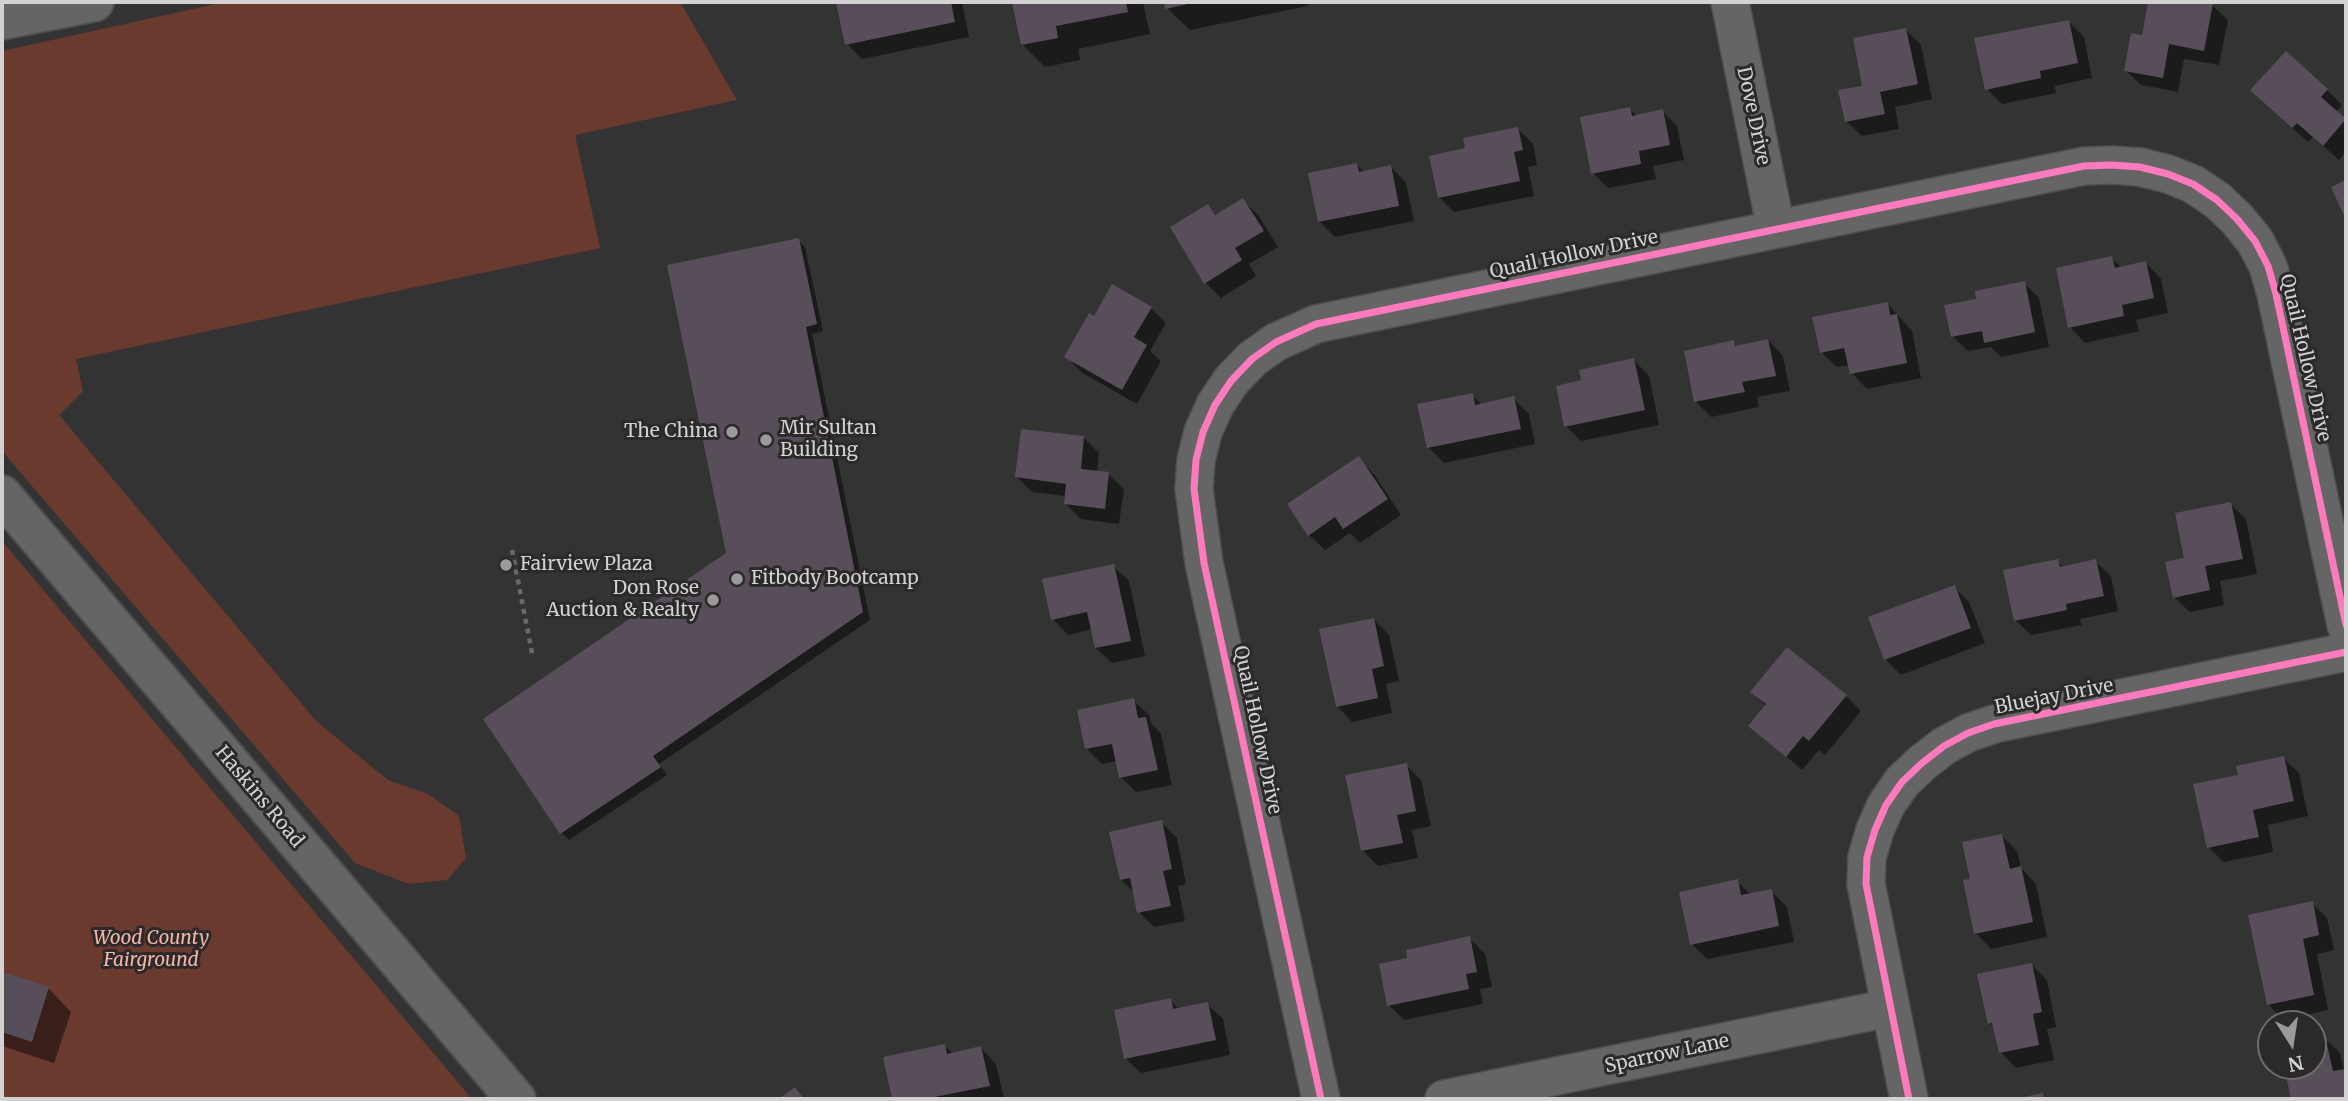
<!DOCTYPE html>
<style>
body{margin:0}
#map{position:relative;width:2348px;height:1101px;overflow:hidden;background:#343334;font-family:Merriweather,serif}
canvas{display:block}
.frame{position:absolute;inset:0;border:4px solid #d3d1d2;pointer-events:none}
.north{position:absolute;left:2257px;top:1010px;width:70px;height:70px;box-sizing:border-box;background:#2b292a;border:2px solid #6e6c6d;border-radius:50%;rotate:168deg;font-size:19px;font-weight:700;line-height:28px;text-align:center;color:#d3d1d2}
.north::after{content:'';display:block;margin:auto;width:24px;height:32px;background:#9b9a9b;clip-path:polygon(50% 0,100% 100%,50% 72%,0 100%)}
</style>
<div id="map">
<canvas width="2348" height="1101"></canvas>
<div class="frame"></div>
<div class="north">N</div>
</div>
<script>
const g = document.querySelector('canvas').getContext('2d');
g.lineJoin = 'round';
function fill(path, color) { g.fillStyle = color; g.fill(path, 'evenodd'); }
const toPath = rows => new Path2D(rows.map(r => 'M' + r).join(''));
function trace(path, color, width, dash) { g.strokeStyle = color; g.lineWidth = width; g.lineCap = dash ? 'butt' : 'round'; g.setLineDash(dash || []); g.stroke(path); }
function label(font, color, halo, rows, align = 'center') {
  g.font = font + ' Merriweather,serif'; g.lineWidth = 6; g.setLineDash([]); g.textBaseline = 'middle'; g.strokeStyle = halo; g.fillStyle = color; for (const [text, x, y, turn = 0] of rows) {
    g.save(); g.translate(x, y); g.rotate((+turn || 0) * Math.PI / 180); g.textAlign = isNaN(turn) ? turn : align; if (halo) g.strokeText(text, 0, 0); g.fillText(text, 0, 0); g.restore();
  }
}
const green = toPath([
 [225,2,680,2,737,100,575,135,600,248,76,359,83,391,59,415,316,721,388,780,428,794,459,816,466,858,447,880,409,884,355,863,2,451,2,51],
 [2,541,472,1099,2,1099]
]);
const shadow = toPath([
 [838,2,962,2,969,37,862,59,847,44],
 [1014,2,1143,2,1150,34,1078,49,1080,60,1045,67,1023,45],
 [1166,2,1307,2,1308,6,1190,30,1167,8],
 [2150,2,2197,2,2212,5,2228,20,2219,65,2184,59,2178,92,2141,85,2125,70,2143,37],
 [2069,22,2084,37,2092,78,2055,86,2056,93,2002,104,1987,89],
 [1906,30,1921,45,1932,99,1895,107,1899,129,1862,136,1846,121,1864,87],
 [2327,90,2342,105,2336,112,2346,121,2346,151,2339,160,2313,137,2308,142,2268,106],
 [1629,109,1637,116,1662,111,1677,126,1684,160,1653,166,1656,179,1608,188,1593,173],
 [1518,129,1533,144,1537,165,1528,167,1534,196,1454,212,1439,197,1467,150],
 [1357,165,1365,173,1391,167,1406,183,1414,221,1335,237,1319,221],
 [1243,200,1258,215,1278,247,1249,264,1256,276,1221,298,1206,283,1208,207,1217,216],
 [798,240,805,247,823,331,812,334,870,620,659,764,667,775,569,840,562,833,728,554],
 [2111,258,2122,268,2146,263,2161,279,2168,313,2136,320,2139,331,2085,343,2070,327],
 [2024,283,2039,298,2049,347,2001,357,1991,347,1968,351,1952,336,1978,300],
 [1887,303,1912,331,1921,378,1867,389,1852,373,1850,365,1837,367,1821,352],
 [1151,308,1166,323,1150,351,1161,361,1137,404,1081,372,1066,356,1095,318],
 [1768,340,1783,356,1790,391,1757,397,1759,407,1711,417,1696,402,1733,342,1738,347],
 [1634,360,1649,376,1659,425,1581,441,1566,426,1583,382],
 [1472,395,1482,405,1513,398,1529,414,1535,444,1444,463,1428,447],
 [1084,438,1099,453,1097,472,1108,474,1124,489,1119,524,1081,519,1066,504,1066,496,1032,492,1017,477],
 [1359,459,1374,474,1401,515,1360,543,1350,533,1325,550,1309,535],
 [2230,504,2246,519,2257,574,2220,581,2224,605,2190,612,2174,597,2187,559],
 [2057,561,2064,568,2095,561,2111,576,2118,611,2080,619,2082,625,2031,635,2015,620],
 [1113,566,1129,581,1145,656,1112,663,1096,648,1093,629,1068,635,1053,619],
 [1954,587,1969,602,1985,643,1901,675,1885,659],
 [1374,620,1389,635,1399,681,1386,684,1392,713,1352,722,1337,706],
 [1752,692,1846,696,1861,711,1825,755,1819,750,1802,770,1751,726,1766,706],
 [1133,700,1149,715,1151,723,1161,734,1172,785,1136,792,1121,777,1118,761,1102,764,1087,749],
 [2283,758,2299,773,2308,816,2268,825,2273,852,2224,862,2208,847,2240,776],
 [1406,765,1421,780,1431,826,1412,830,1418,858,1378,866,1362,850],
 [1161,822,1177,838,1186,884,1178,886,1185,921,1154,927,1139,912,1135,893,1121,880],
 [2002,836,2017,851,2021,868,2036,884,2047,937,1991,949,1976,933,1972,880],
 [1737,881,1751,895,1771,891,1787,907,1794,942,1707,959,1692,944],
 [2312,903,2327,918,2334,950,2317,954,2328,1010,2284,1020,2269,1005],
 [1469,938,1485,954,1492,987,1480,989,1483,1004,1404,1020,1389,1005,1409,960],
 [2031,964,2047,980,2056,1027,2047,1029,2054,1060,2016,1068,2001,1052,1996,1029,1989,1023],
 [2,974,49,989,71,1012,54,1063,2,1046],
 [1170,1000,1180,1010,1207,1004,1223,1019,1230,1055,1141,1073,1125,1058],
 [2324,1038,2340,1053,2344,1071,2346,1072,2346,1099,2293,1099,2289,1081,2298,1079,2295,1066,2313,1066,2313,1040],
 [945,1046,953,1054,981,1048,996,1064,1004,1099,894,1099,885,1058]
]);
const building = toPath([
 [836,2,951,2,955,22,845,45],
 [1012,2,1126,2,1128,12,1056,26,1058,38,1021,45],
 [1164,2,1193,2,1193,3,1165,9],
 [2148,2,2213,3,2204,51,2169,44,2163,78,2124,71,2131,33,2142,35],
 [2069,20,2078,63,2040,71,2041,78,1985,90,1974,38],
 [1906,28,1918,84,1880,92,1885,114,1845,122,1838,90,1862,86,1853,38],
 [2286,51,2328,89,2321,97,2346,119,2323,146,2297,123,2292,128,2250,90],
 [1630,107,1632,116,1663,109,1670,145,1639,151,1641,164,1591,174,1580,117],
 [1518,127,1523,150,1514,152,1520,181,1438,198,1429,156,1465,148,1463,138],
 [1357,163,1359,172,1391,165,1399,206,1318,222,1308,173],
 [2346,180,2346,220,2331,187],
 [1243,198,1264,231,1235,248,1242,260,1204,284,1170,227,1208,204,1215,215],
 [799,238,817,324,806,327,863,612,653,756,661,767,560,834,483,719,726,553,667,265],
 [2112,256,2115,268,2146,261,2154,298,2122,305,2124,316,2068,328,2056,268],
 [2025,281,2035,332,1984,343,1982,331,1951,337,1944,305,1976,299,1975,291],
 [1112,284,1152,307,1134,337,1147,345,1122,390,1064,357,1089,313,1094,316],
 [1888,302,1890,315,1897,314,1907,363,1850,374,1844,348,1820,353,1812,317],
 [1768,339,1776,376,1742,382,1745,392,1694,402,1684,351,1734,340,1735,346],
 [1634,358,1645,410,1564,427,1556,386,1581,380,1579,370],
 [1473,393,1475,405,1514,396,1521,429,1427,448,1417,404],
 [1021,429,1084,436,1081,469,1109,472,1105,509,1064,504,1066,484,1015,477],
 [1359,456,1388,499,1343,529,1335,517,1308,536,1287,504],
 [2231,502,2243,559,2205,566,2210,590,2173,598,2165,562,2184,558,2175,513],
 [2058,559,2060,567,2096,559,2104,596,2066,604,2067,610,2014,621,2003,570],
 [1114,564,1131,641,1095,648,1087,612,1051,620,1042,579],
 [1955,585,1971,628,1884,660,1868,617],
 [1374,618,1384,666,1372,669,1378,698,1336,707,1319,629],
 [1787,647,1847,695,1809,741,1803,736,1786,757,1748,726,1766,704,1750,692],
 [1134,698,1138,718,1146,717,1158,770,1119,778,1112,744,1085,749,1077,710],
 [2284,756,2294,801,2253,810,2259,837,2207,848,2193,784,2238,775,2236,766],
 [1407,763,1416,811,1397,815,1403,843,1361,851,1345,775],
 [1162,820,1172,869,1163,871,1171,906,1137,913,1130,878,1120,880,1109,832],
 [2002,834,2010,869,2021,866,2033,922,1974,934,1963,880,1970,879,1962,842],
 [1738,879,1741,895,1772,889,1779,926,1690,945,1679,892],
 [2313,901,2319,935,2303,939,2314,995,2267,1005,2248,915],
 [1470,936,1477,972,1466,974,1469,989,1387,1006,1379,964,1407,958,1406,950],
 [2032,963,2042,1012,2033,1014,2039,1045,1999,1053,1992,1023,1988,1024,1977,974],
 [2,972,49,987,32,1042,2,1032],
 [1171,998,1173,1009,1208,1002,1216,1040,1124,1059,1114,1010],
 [2325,1036,2333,1071,2345,1069,2346,1099,2291,1099,2287,1080,2296,1078,2293,1066,2313,1066,2313,1039],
 [945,1044,947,1054,981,1046,990,1086,924,1099,892,1099,883,1057],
 [795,1087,804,1099,779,1099],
 [2043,1093,2044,1099,2019,1099,2019,1098]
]);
const path = toPath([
 [512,550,532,653]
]);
const minor = toPath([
 [1730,2,1776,229],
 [1321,1099,1204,563,1194,489,1196,460,1203,432,1215,405,1231,381,1252,359,1276,342,1316,324,2084,166,2112,165,2140,167,2168,174,2193,184,2217,200,2237,219,2255,241,2268,266,2276,294,2346,625],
 [1444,1099,1889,1008],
 [1909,1099,1866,884,1867,857,1875,830,1886,805,1902,782,1922,763,1944,746,1968,733,1994,724,2346,652]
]);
const tertiary = toPath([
 [2,20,94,2]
]);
const secondary = toPath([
 [2,495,516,1099]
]);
const cycleway = toPath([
 [1321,1099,1204,563,1194,489,1196,460,1203,432,1215,405,1231,381,1252,359,1276,342,1316,324,2084,166,2112,165,2140,167,2168,174,2193,184,2217,200,2237,219,2255,241,2268,266,2276,294,2346,625],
 [1909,1099,1866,884,1867,857,1875,830,1886,805,1902,782,1922,763,1944,746,1968,733,1994,724,2346,652]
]);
const markers = [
 [732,432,7,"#9b9a9b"],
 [766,440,7,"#9b9a9b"],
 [506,565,7,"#9b9a9b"],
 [737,579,7,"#9b9a9b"],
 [713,600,7,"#9b9a9b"]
];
const streetNames = [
 ["Dove Drive",1753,116,78],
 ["Quail Hollow Drive",1574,255,-12],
 ["Quail Hollow Drive",2305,358,77],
 ["Bluejay Drive",2054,697,-11],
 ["Quail Hollow Drive",1257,730,78],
 ["Haskins Road",259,797,50],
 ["Sparrow Lane",1667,1054,-12]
];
const poiNames = [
 ["Mir Sultan",780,429],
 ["Building",780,451],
 ["The China",718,432,"right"],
 ["Fairview Plaza",520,565],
 ["Fitbody Bootcamp",751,579],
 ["Don Rose",699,589,"right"],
 ["Auction & Realty",699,611,"right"]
];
const parkNames = [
 ["Wood County",151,939],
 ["Fairground",151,961]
];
fill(green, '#6a3a2f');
fill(shadow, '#0007');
fill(building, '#574e59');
trace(minor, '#504f50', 40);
trace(tertiary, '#504f50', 42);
trace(secondary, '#504f50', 42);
trace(path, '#6a6969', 4.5, [5, 5]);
trace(minor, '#666565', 37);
trace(tertiary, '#666565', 38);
trace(secondary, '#666565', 38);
trace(cycleway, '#fd7abc', 7);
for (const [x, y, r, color] of markers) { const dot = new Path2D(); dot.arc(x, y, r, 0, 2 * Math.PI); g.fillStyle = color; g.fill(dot); trace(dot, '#2b292a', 2.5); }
label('19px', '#d3d1d2', '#2b292a', streetNames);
label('19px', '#d3d1d2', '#2b292a', poiNames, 'left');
label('italic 19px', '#f5b6a6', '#2b292a', parkNames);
</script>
